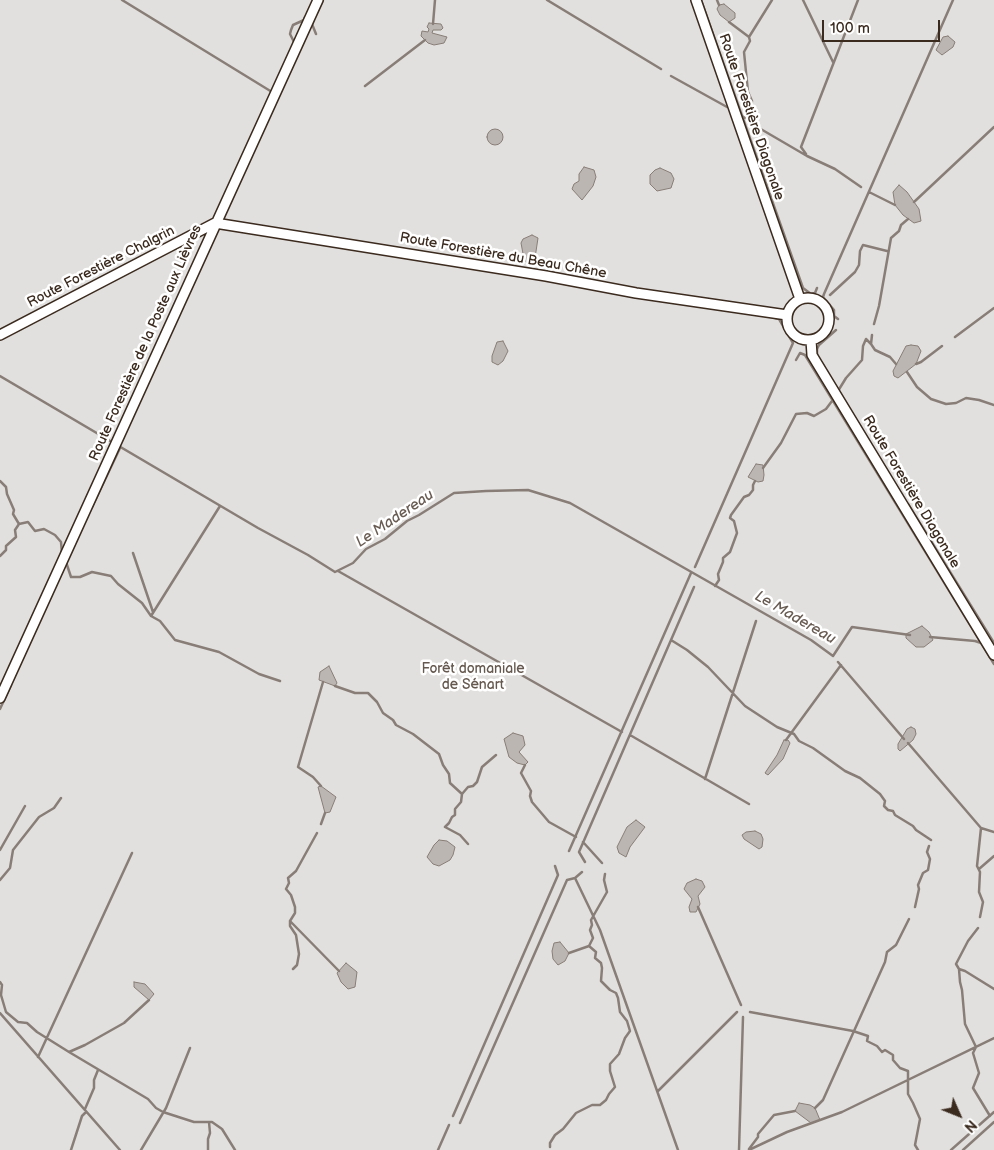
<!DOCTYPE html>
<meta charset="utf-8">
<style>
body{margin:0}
#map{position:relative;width:994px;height:1150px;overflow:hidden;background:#fff;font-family:"Balsamiq Sans",sans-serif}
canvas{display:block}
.north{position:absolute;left:934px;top:1090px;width:50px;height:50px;-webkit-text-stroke:4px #fff;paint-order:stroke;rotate:134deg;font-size:14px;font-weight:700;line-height:20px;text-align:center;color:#3b2a1e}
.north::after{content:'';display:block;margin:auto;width:18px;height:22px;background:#3b2a1e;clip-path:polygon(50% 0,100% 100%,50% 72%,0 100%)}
.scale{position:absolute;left:822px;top:20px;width:118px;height:22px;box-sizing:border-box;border:2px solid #3b2a1e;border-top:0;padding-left:6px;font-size:15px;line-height:18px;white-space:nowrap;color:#3b2a1e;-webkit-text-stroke:4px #fff;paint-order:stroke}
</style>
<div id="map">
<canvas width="994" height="1150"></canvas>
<div class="north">N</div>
<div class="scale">100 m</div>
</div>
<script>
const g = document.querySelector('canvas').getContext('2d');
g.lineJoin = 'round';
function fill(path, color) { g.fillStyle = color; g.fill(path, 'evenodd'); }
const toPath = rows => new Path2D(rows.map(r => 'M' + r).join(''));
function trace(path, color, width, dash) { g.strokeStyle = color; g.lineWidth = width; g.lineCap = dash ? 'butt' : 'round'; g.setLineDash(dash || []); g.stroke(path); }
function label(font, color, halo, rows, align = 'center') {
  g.font = font + ' "Balsamiq Sans",sans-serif'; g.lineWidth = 5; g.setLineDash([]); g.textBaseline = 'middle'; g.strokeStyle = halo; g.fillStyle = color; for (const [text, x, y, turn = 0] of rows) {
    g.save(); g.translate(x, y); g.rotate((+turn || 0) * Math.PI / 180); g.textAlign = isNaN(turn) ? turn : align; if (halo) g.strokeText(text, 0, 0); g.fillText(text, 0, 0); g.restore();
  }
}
const green = toPath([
 [0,0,994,0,994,1150,0,1150]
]);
const water = toPath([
 [724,4,735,13,735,18,729,22,720,15,717,9,719,5,724,4],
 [429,23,441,24,443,28,441,30,433,30,432,33,447,37,444,43,434,45,428,43,421,36,422,31,428,32,429,29,427,27,429,23],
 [948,36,955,42,953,47,942,55,936,50,943,37,948,36],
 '487 137a8 8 0 1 1 16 0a8 8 0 1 1-16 0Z',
 [584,167,594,170,596,177,593,186,582,200,572,189,574,184,579,181,579,174,584,167],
 [660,168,671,173,674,179,671,188,657,191,650,184,650,175,655,170,660,168],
 [899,185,907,192,919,209,921,221,914,223,903,215,895,205,893,192,899,185],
 [532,235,538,238,535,258,527,263,524,259,521,243,523,239,532,235],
 [503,341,508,351,503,361,498,365,492,362,492,356,497,342,503,341],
 [911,345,918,346,921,351,916,364,898,378,894,376,893,371,906,346,911,345],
 [756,464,763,465,764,475,763,481,758,482,748,477,756,464],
 [922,626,929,632,933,640,924,647,916,647,906,638,906,634,922,626],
 [329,666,337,683,335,686,319,680,320,672,329,666],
 [911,727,915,729,916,734,913,740,900,751,898,749,898,744,907,729,911,727],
 [513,733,523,736,525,745,519,752,528,762,525,765,517,763,509,757,504,739,513,733],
 [784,740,788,740,790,743,783,759,768,775,765,773,777,755,784,740],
 [321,786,336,797,330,812,325,813,318,787,321,786],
 [636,820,645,827,630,847,626,857,619,853,617,847,627,827,636,820],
 [755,831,761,834,763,839,762,847,759,849,744,839,742,835,746,832,755,831],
 [439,840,447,841,455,847,453,855,450,860,439,866,433,864,427,857,434,845,439,840],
 [696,879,702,881,705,887,698,896,700,904,696,912,690,912,689,907,692,899,684,889,687,883,696,879],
 [560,942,569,953,565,961,558,965,553,959,552,951,554,943,560,942],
 [346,963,357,972,355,987,348,989,341,982,337,973,346,963],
 [134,982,145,984,154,994,149,1000,134,987,134,982],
 [799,1103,810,1105,815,1108,820,1120,811,1123,795,1111,799,1103]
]);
const stream = toPath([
 [122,0,272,92],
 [547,0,661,69],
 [701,0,803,288,811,294,815,293,817,288],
 [717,0,719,5],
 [803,0,833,62],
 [318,10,323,0],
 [313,22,312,24,316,34],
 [729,22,749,37,750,41,744,52,748,92,752,101,751,108,759,128,807,156,835,169,861,187],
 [433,24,435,0],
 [749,37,772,0],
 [294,42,290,34,291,30,293,25,304,20,305,17],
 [671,76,727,107],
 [365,86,425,40],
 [742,116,757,124],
 [806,154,801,147,858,0],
 [869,192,895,205],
 [914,202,994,127],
 [830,295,855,272,859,265,860,251,863,245,887,251],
 [838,319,834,316,834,310,823,297,824,294,953,0],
 [874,324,879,306,891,238,899,231,901,225,908,219],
 [872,335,871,344,875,350,890,357,896,364],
 [955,337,994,308],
 [817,357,817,349,819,345,836,330],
 [796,360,800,353,805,355,994,664],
 [916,364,921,362,942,346],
 [907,372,917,387,931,399,946,404,956,403,966,398,979,400,994,405],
 [0,376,258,528,308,555,335,572,353,563,366,549,385,539,407,521,419,515,454,493,486,491,528,490,570,503,811,640,833,656,852,627,910,635],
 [838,391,846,378,862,360,863,346,866,339,871,344],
 [763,468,781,443,796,414,807,413,814,416,826,409,832,401],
 [0,481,6,487,7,494,14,510,13,514,19,524,28,522,35,531,44,529,55,535,61,542,62,554],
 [908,504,994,643],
 [92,507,120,448],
 [133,553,153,612],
 [0,556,6,550,6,546,16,537,15,530,19,524],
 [66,562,71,577,80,577,92,572,111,576,118,584,142,603,151,616,160,621,175,640,219,652,259,674,280,681],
 [695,567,793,343,779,319,775,318],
 [338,571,622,732],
 [715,586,719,580,718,574,723,562,723,558,730,552,737,533,734,521,730,518,731,515,744,497,749,495,753,490,753,485,755,481],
 [151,616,220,506],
 [930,637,975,641,981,643],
 [671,640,687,650,708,667,745,706,777,727,794,734,799,741,813,748,845,771,860,778,880,794,885,801,884,806,888,810,893,811,895,815,913,826,916,830,931,840],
 [838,662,904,739],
 [335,686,355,693,368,693,377,702,383,713,393,720,396,725,413,734,439,754,443,765,449,774,450,783,462,794,468,787,473,786,477,782,482,767,496,755],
 [0,709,11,685],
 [630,735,749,804],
 [786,740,841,665],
 [908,743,981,828,977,866,980,872,979,892,983,902,980,917],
 [525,765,521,773,531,791,530,796,532,802,549,822,576,837],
 [705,779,756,621],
 [321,786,313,777,298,767,323,682],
 [462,794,461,802,455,809,455,815,452,817,449,823,445,827,460,835,468,844],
 [321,824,325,813],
 [981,828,994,832],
 [317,833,296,871,288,878,289,883,286,889,291,895,295,907,295,913,290,921,339,971],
 [583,842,602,863],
 [0,850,25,806],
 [569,851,691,573],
 [585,862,579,852,694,587],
 [979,869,994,856],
 [582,872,575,878,600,930,678,1150],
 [0,880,10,868,13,850,39,817,54,808,61,798],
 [698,907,741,1005],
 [915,907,919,889,918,885,923,873,928,870,930,859,927,852,929,846],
 [290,921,290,926,296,935,299,954,297,965,293,969],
 [978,928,968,941,956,964,959,969,965,971,994,989],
 [569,953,589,946],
 [959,969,960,982,962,990,965,1024,976,1047,973,1053,979,1073,973,1088,990,1116],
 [0,982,2,985,1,995,6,1012,18,1022,27,1023,37,1032,69,1052,148,1099,156,1108,163,1112,194,1122,212,1122,222,1129,235,1150],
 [750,1012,853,1031,868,1036,867,1041,877,1046,882,1052,885,1050,893,1055,893,1060,900,1068,908,1071,908,1094,913,1103,920,1119,915,1145,918,1150],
 [0,1013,120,1150],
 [69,1052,85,1045,124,1023,149,1000],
 [38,1057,132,853],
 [658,1091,737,1012],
 [815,1108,823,1100,885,962,887,952,896,945,909,919],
 [85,1109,94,1088,94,1080,98,1070],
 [453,1116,558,875,555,866],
 [460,1123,567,880,575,878],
 [550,1147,550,1143,555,1135,563,1129,576,1113,592,1105,600,1105,606,1100,609,1094,615,1087,610,1071,610,1064,619,1054,625,1038,630,1031,627,1021,620,1012,618,998,616,993,610,990,601,981,602,968,601,963,595,958,596,952,589,946,593,938,590,930,592,925,591,920,607,892,604,880,605,874],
 [749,1149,758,1137,758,1134,774,1115,795,1111],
 [71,1150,82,1116,86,1112],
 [141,1150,166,1108,190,1048],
 [208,1150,208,1139,210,1133,209,1122],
 [438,1150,449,1125],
 [739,1150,743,1017],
 [749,1150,787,1132,842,1112,994,1038],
 [951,1150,994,1112],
 [963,1150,994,1122]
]);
const minor = toPath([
 [696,0,800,299],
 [215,223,546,276,636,293,787,315],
 '787 319a21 21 0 1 1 42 0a21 21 0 1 1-42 0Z',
 [0,335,215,223],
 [811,340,812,355,994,655],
 [0,698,318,0]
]);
const streetNames = [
 ["Route Forestière Diagonale",751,117,71],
 ["Route Forestière du Beau Chêne",503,256,10],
 ["Route Forestière Chalgrin",101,267,-27],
 ["Route Forestière de la Poste aux Lièvres",146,343,-66],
 ["Route Forestière Diagonale",911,492,59]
];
const parkNames = [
 ["Forêt domaniale",473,669],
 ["de Sénart",473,685]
];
const waterNames = [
 ["Le Madereau",395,519,-34],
 ["Le Madereau",795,618,30]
];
fill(green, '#e2e0de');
fill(water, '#bcb6b3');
trace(water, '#887e77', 1);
trace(stream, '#887e77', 2.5);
trace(minor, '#3b2a1e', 12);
trace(minor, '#fff', 9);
label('14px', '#3b2a1e', '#fff', streetNames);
label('14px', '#65584e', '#fff', parkNames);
label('italic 15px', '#685b52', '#fff', waterNames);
</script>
